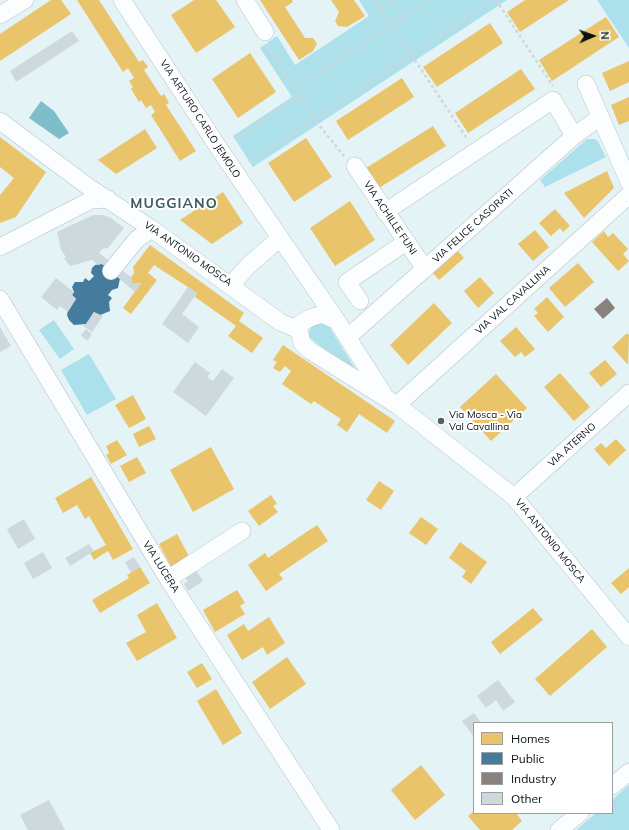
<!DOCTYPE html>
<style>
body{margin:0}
#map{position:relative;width:629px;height:830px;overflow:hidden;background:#e4f3f6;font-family:Mulish,sans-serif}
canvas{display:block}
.legend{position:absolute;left:473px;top:722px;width:140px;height:92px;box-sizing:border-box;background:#fff;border:1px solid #9ca0a1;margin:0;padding:5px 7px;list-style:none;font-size:12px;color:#071215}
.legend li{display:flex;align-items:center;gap:8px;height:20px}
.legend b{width:20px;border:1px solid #9ca0a1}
.north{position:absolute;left:573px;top:16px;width:40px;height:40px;-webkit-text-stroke:3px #fff;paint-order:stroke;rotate:88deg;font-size:11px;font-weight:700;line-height:16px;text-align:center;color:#071215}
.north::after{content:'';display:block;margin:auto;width:14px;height:18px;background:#071215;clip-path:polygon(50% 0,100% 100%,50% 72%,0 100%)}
</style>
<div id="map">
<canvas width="629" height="830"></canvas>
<ul class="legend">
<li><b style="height:11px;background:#e9c46a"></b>Homes</li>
<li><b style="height:11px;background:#457b9d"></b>Public</li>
<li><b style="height:11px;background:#8a817c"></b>Industry</li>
<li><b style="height:11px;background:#cdd9dc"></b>Other</li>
</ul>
<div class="north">N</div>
</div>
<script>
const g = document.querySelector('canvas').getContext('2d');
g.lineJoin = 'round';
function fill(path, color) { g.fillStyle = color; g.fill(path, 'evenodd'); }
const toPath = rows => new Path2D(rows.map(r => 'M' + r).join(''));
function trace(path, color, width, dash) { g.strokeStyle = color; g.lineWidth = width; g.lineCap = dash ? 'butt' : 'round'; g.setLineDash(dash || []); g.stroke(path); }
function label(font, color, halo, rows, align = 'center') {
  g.font = font + ' Mulish,sans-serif'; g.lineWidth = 4; g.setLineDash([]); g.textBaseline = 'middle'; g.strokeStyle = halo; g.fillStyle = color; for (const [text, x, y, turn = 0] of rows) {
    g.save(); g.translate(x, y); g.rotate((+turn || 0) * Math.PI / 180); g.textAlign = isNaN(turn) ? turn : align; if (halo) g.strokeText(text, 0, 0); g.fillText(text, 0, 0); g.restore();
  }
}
const green = toPath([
 [359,0,507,0,253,167,233,136,292,97,260,48,277,36,295,65,369,16],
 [597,0,629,0,629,48],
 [587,139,595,139,598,142,606,157,545,187,540,180],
 [54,320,74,349,60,359,39,330],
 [321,321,328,325,356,370,353,370,310,338,309,334,311,326],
 [89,354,116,399,87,415,61,370],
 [629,785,629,830,576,830,596,813,612,813,612,800]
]);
const water = toPath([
 [41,101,54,111,69,133,59,139,29,118]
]);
const homes = toPath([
 [51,0,61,0,71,14,0,61,0,34],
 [77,0,99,0,139,62,143,60,148,67,144,70,161,96,164,94,169,103,166,105,196,151,180,161,151,115,155,112,151,105,146,108,141,100,139,102,131,89,133,87,129,81,134,78,128,68,123,72],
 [194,0,216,0,235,27,196,53,171,15],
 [260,0,292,0,293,2,285,7,305,38,313,38,317,44,313,51,299,60],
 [331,0,354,0,365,16,347,27,338,26,335,21,339,12],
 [525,0,569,0,520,32,507,12],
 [606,17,619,37,552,81,539,60],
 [490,23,503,43,437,87,423,67],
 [250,53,276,92,238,118,212,79],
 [629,61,629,82,610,91,602,73],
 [521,69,535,89,468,133,455,113],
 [402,78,414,97,348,140,336,121],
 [629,97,629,121,619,125,611,105],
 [433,126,446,146,379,188,366,168],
 [145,129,157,148,116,174,98,160],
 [0,137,46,172,16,217,0,223,0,195,14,178,0,167],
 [306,138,332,177,294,202,268,163],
 [607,171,614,188,584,218,564,193],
 [223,192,243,223,212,244,180,220],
 [350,201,375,240,335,266,310,228],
 [555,209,570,226,563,232,560,228,551,236,539,223],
 [535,230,549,247,533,261,518,244],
 [604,231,608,237,613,233,628,249,623,254,629,261,618,271,592,242],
 [150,245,244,313,239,321,263,338,252,353,228,336,236,326,195,297,197,293,154,265,148,273,157,280,131,314,123,308,141,283,132,284,131,277,134,273,133,267],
 [458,251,464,258,439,280,433,273],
 [578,263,594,282,565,307,549,288],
 [480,277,494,293,478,308,464,291],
 [547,297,564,317,548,332,534,316,538,313,534,309],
 [434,303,452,323,408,365,390,345],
 [516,327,535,349,525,357,521,352,515,357,500,341],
 [627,333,629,335,628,365,612,347],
 [283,345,395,421,387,433,359,414,347,432,337,425,341,419,314,401,311,404,282,384,291,371,285,366,280,372,273,368,277,362,273,360],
 [605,360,617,374,601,387,589,373],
 [560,373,590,407,574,421,544,387],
 [496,374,527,408,491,441,460,407],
 [133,395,146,419,129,428,115,405],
 [149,426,156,439,139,447,133,434],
 [616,439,626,450,609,466,594,449,601,443,606,448],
 [117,440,127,455,111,464,106,455,109,453,106,446],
 [211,447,234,489,193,512,170,470],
 [137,457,146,473,129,482,120,466],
 [91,477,133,549,113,560,108,551,94,560,90,553,106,545,89,516,85,519,77,505,63,513,55,498],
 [379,481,394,491,381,510,366,500],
 [271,495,277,504,273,506,278,512,259,526,248,511],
 [421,517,438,529,426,545,409,533],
 [317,525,328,541,279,574,283,579,266,591,248,565,265,553,268,558],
 [177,534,191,560,173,570,159,544],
 [460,542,487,562,471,584,462,577,466,571,449,558],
 [140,567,150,583,100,613,92,600,129,578,127,575],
 [629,568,629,587,621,594,611,583],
 [237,590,245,603,240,606,245,614,215,632,203,610],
 [157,603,177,638,137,661,126,643,146,632,137,615],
 [533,608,543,620,500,654,491,642],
 [269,617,285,643,267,655,263,647,242,660,227,635,244,624,248,631],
 [592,629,607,647,550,696,535,679],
 [287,657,306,684,270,709,252,682],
 [202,663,212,679,197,688,187,672],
 [216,689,242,733,223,745,197,701],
 [421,765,445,795,415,820,391,790],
 [474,811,474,813,516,813,522,821,512,830,480,830,468,816]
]);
const public = toPath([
 [100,264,102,264,120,278,118,288,112,290,108,295,112,298,109,302,110,311,98,316,94,312,86,324,74,325,69,320,67,315,68,310,76,299,72,295,74,292,72,287,75,282,83,282,85,278,89,281,94,276,91,273,92,268,95,265]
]);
const industry = toPath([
 [607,298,615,308,603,319,594,309]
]);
const building = toPath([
 [72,31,79,41,16,82,10,71],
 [93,215,103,215,111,218,124,228,108,248,102,249,99,253,131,277,132,284,141,283,135,292,102,264,98,265,92,260,70,266,64,258,66,257,61,250,57,232],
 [56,278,74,292,72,295,76,299,68,312,60,306,57,310,41,297],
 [188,287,197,293,182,314,199,327,188,343,162,324],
 [94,312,103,316,92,332,82,325,86,324],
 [0,327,11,346,0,352],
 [86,329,92,334,87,341,81,335],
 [195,362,210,373,207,377,213,381,222,369,234,378,206,416,173,392],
 [24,519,35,539,18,549,7,529],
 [89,544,94,551,70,566,65,558],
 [43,552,52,568,33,579,24,563],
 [134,557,140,567,131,573,125,562],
 [196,570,203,581,188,591,184,584,188,581,185,577],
 [498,680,515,702,503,711,496,700,486,708,477,696],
 [474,713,481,723,474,723,474,737,462,721],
 [49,800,65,830,28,830,20,815]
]);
const path = toPath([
 [375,0,468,140],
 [496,0,553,86],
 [382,10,392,3,392,0],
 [267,46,314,119,344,156],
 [294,89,430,0],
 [235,139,299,96],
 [249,162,493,0]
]);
const minor = toPath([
 [122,0,220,150,337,321,383,393],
 [245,0,265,32],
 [0,15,25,0],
 [586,84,629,182],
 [0,121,90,188,152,229,280,322,299,330],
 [355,166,425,269],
 [385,212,553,100,574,136],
 [0,247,91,200,108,199],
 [111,271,137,239,152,229],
 [231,285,249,265,280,238],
 [0,299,168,579,331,830],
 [360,301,347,282,406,242],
 [337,321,322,314,310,318,301,323,299,330,302,343,309,350,397,405,514,497,629,637],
 [348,337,574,136,600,117],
 [397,405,629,195],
 [514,497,629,393],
 [168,579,242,531],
 [612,786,629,772],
 [559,830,580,813]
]);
const markers = [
 [441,421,4,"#546164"]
];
const streetNames = [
 ["VIA ARTURO CARLO JEMOLO",200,119,57],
 ["VIA ACHILLE FUNI",390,218,56],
 ["VIA FELICE CASORATI",473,226,-42],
 ["VIA ANTONIO MOSCA",188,254,35],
 ["VIA VAL CAVALLINA",513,300,-42],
 ["VIA ATERNO",572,445,-42],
 ["VIA ANTONIO MOSCA",550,541,51],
 ["VIA LUCERA",161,567,58]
];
const poiNames = [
 ["Via Mosca - Via",449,415],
 ["Val Cavallina",449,427]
];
const districtNames = [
 ["MUGGIANO",174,204]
];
fill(green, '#ace0ea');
fill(water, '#7ebecb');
fill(homes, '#e9c46a');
fill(public, '#457b9d');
fill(industry, '#8a817c');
fill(building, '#cdd9dc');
trace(minor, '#b6c4c6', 18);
trace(path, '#d1d6d7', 2.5, [3, 3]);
trace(minor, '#fbfdfe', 17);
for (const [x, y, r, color] of markers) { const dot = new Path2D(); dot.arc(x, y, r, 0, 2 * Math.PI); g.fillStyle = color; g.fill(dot); trace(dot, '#fff', 1.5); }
label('10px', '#071215', '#fff', streetNames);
label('10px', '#071215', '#fff', poiNames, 'left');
g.letterSpacing = '1px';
label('bold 14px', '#3e5b61', '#fff', districtNames);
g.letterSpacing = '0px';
</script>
